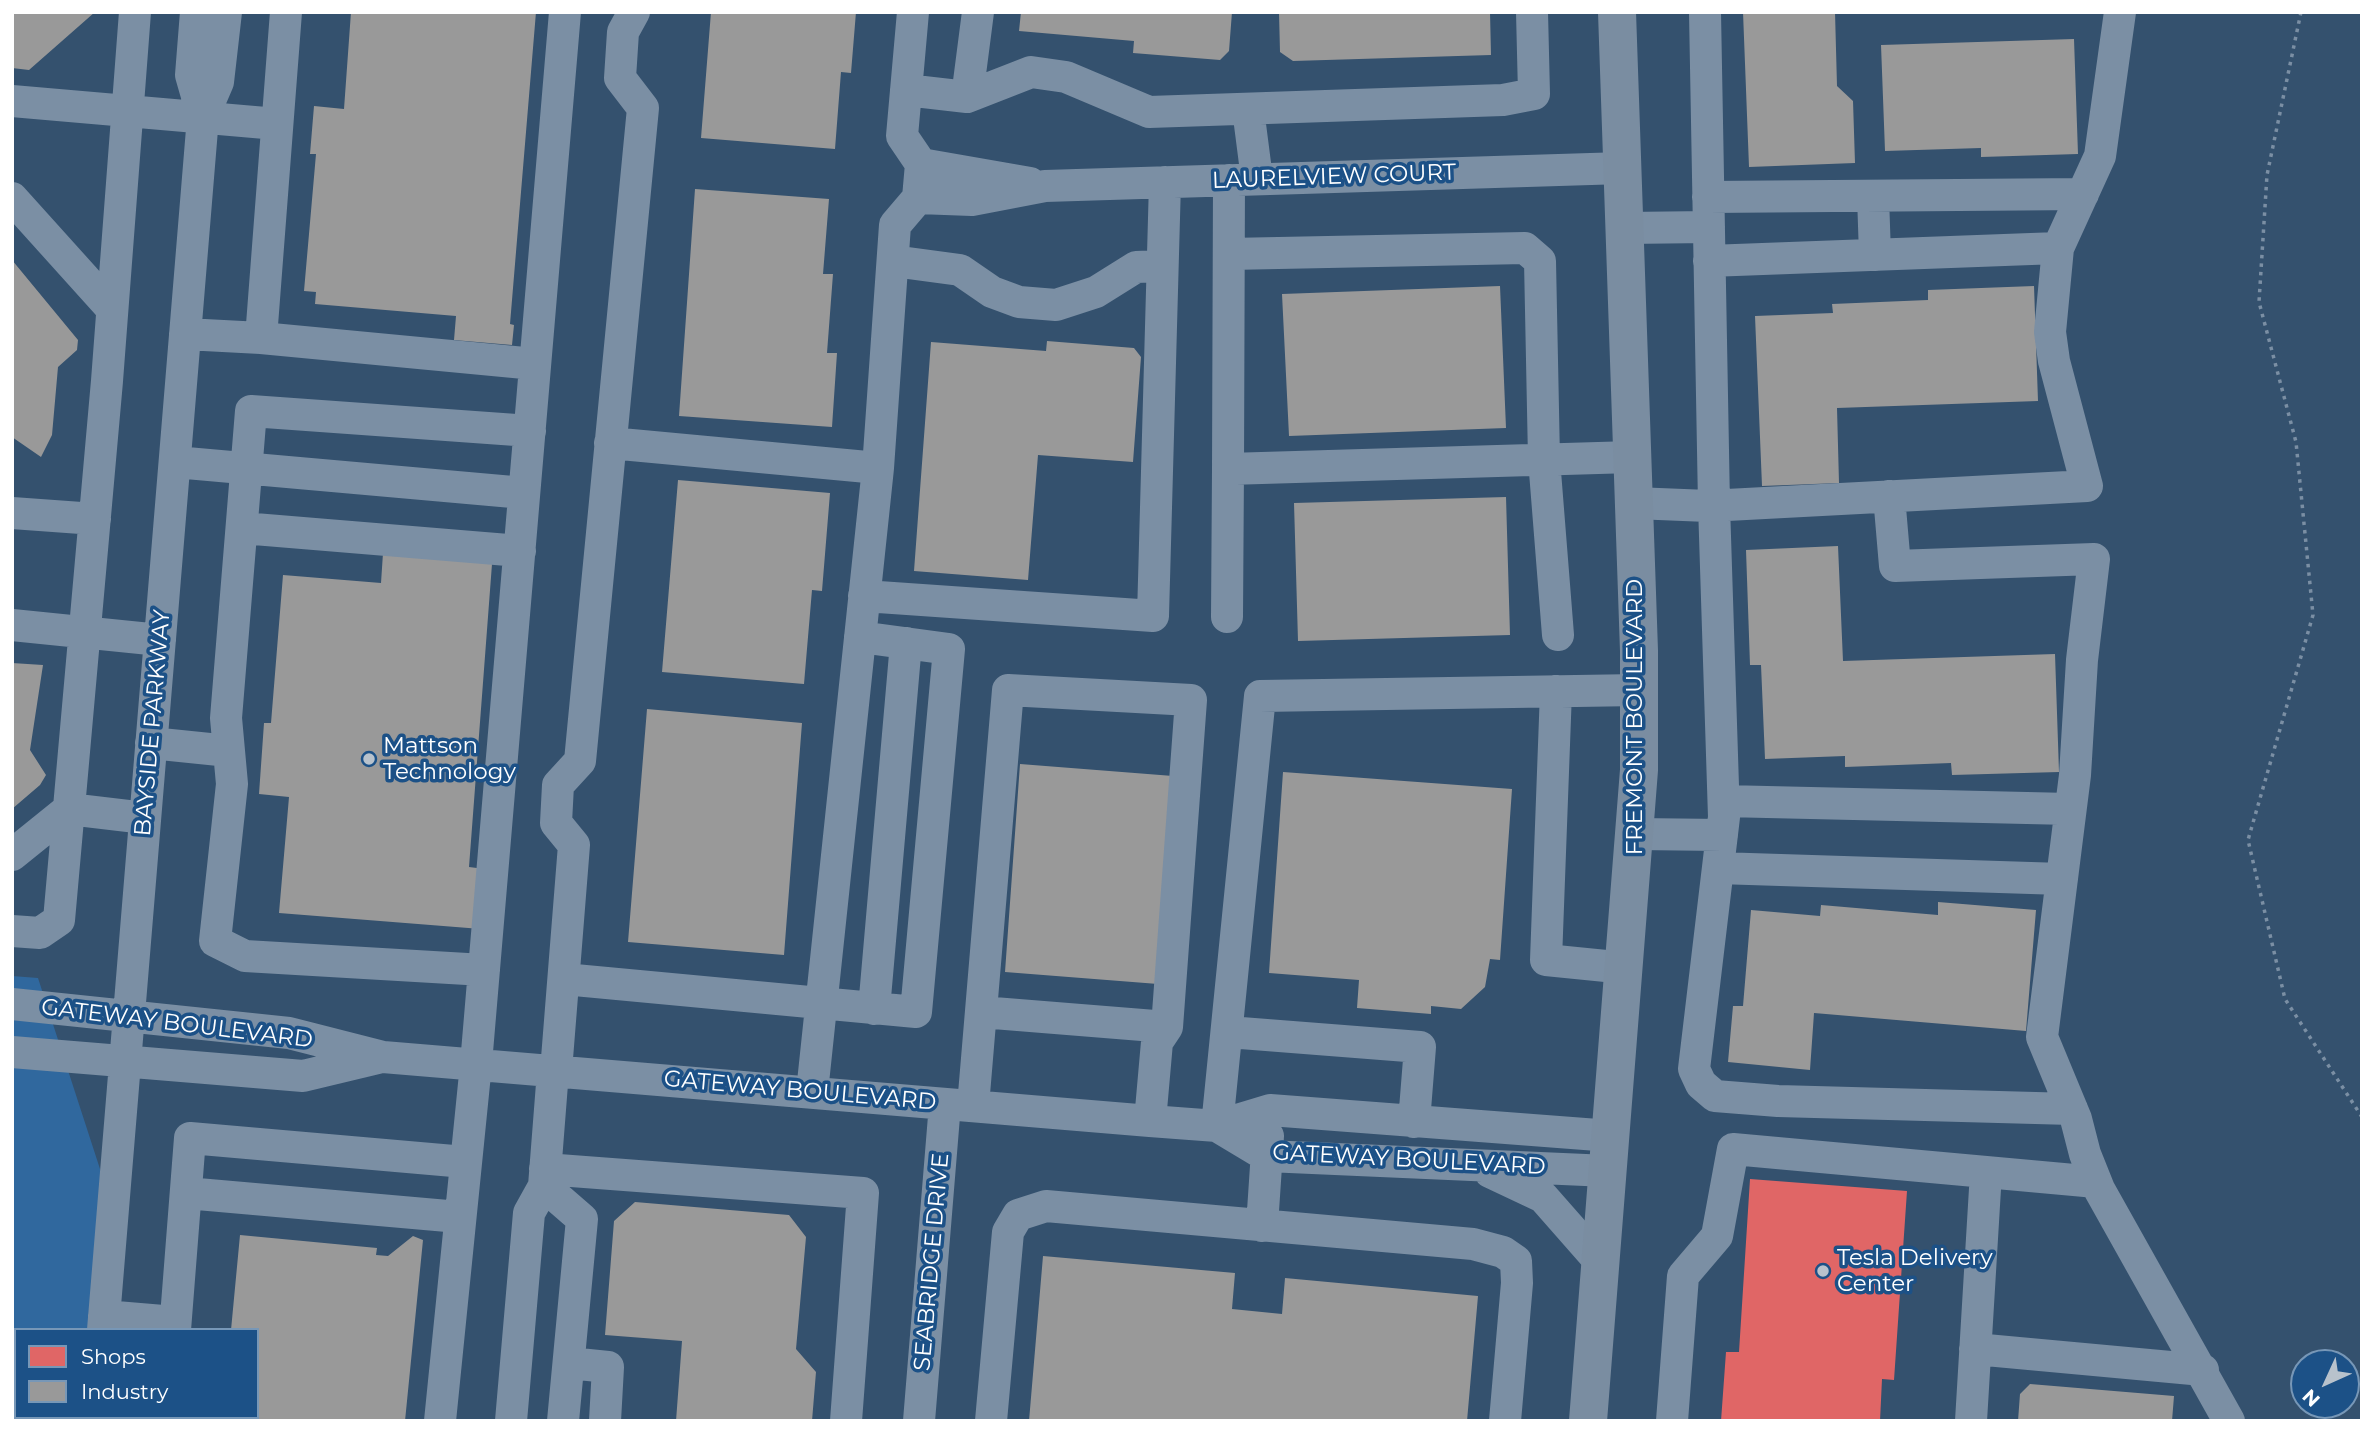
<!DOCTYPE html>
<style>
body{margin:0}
#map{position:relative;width:2374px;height:1433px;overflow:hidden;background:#34516e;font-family:Montserrat,sans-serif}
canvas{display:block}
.frame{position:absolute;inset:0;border:14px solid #fff;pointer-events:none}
.legend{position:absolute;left:14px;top:1328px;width:245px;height:91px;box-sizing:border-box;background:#1c5187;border:2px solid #7797b7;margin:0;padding:9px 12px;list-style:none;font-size:21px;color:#fff}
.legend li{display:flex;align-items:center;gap:14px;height:35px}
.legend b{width:35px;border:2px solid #7797b7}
.north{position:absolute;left:2290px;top:1349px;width:70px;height:70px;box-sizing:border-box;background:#1c5187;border:2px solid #7797b7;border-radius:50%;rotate:225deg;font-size:19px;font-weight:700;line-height:28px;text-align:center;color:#fff}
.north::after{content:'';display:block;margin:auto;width:24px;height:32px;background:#b8c2cc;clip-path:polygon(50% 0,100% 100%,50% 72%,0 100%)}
</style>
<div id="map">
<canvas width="2374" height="1433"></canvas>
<div class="frame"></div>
<ul class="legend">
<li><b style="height:19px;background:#e06666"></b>Shops</li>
<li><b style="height:19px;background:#999"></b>Industry</li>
</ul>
<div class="north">N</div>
</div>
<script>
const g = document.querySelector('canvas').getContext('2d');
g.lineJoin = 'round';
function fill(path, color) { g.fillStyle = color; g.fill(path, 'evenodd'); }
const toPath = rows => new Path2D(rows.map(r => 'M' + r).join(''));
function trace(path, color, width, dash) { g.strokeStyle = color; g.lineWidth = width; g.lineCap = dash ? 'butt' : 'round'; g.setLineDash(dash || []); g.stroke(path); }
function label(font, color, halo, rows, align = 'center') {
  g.font = font + ' Montserrat,sans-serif'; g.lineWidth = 7; g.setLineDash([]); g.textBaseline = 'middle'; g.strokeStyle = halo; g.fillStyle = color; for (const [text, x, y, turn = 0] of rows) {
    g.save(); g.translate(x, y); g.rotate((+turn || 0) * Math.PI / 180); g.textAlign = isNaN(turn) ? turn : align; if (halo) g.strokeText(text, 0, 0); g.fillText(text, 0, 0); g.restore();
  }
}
const green = toPath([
 [12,976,38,978,113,1209,103,1330,16,1330,16,1417,95,1417,95,1421,12,1421]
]);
const shops = toPath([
 [1750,1179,1907,1191,1894,1380,1882,1379,1880,1421,1721,1421,1726,1352,1739,1352]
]);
const industry = toPath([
 [12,12,95,12,29,70,12,68],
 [351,12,536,12,510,324,514,325,512,345,454,340,456,316,315,304,316,292,304,291,316,154,310,154,314,106,344,109],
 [711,12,856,12,851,73,841,72,835,149,701,138],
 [1021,12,1232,12,1229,51,1220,60,1133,53,1134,41,1019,31],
 [1279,12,1490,12,1491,55,1293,61,1280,52],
 [1743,12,1835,12,1837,86,1853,101,1855,163,1749,167],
 [2074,39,2078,154,1981,157,1981,148,1885,151,1881,45],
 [695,189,829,199,823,274,833,274,827,353,837,353,832,427,679,416],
 [12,260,78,340,77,350,58,367,52,435,41,457,12,437],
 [1500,286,1506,428,1289,436,1282,294],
 [2034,286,2038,401,1837,408,1839,483,1762,486,1755,316,1833,313,1832,304,1928,300,1928,290],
 [1047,341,1134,348,1141,357,1133,462,1038,455,1028,580,914,571,931,342,1046,351],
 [678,480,830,493,822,591,812,590,804,684,662,672],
 [1506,497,1510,635,1298,641,1294,503],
 [1838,546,1843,661,2055,654,2059,772,1952,775,1951,763,1845,767,1845,756,1765,759,1761,665,1750,665,1746,550],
 [383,553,492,564,469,867,485,869,481,929,279,913,289,797,259,794,264,723,271,723,283,575,381,583],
 [12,663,43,665,30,750,46,775,40,785,12,809],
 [647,709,802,723,784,955,628,942],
 [1020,764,1173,776,1158,984,1005,972],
 [1283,772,1512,789,1500,960,1490,959,1485,987,1461,1009,1431,1006,1431,1014,1357,1008,1359,980,1269,973],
 [1938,902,2036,910,2026,1031,1814,1013,1810,1070,1728,1062,1733,1006,1743,1006,1751,910,1820,916,1821,905,1938,915],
 [635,1202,789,1215,806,1237,796,1349,816,1372,812,1421,676,1421,682,1341,605,1335,614,1221],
 [240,1235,377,1248,376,1255,388,1256,413,1236,423,1240,405,1421,211,1421,211,1417,257,1417,257,1330,231,1330],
 [1043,1256,1235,1273,1232,1309,1282,1314,1285,1278,1478,1296,1467,1421,1029,1421],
 [2030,1384,2174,1396,2172,1421,2018,1421,2020,1394]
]);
const path = toPath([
 [2301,12,2267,175,2259,302,2296,442,2313,615,2248,840,2285,999,2362,1117]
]);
const minor = toPath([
 [196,12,191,75,203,117],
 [1705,12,1714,505,1724,817,1694,1069,1701,1084,1715,1096,1778,1101,2072,1109],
 [906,90,967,97,1031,72,1066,77,1149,112,1503,100,1534,94,1532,12],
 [967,97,978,12],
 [12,101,277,124],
 [1248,109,1257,179],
 [921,164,1030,183],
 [1229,180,1228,469,1632,457],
 [1873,196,1875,255],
 [1708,197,2083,194],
 [12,198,112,309],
 [918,198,972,200,1045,186,1623,168],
 [1625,228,1709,227],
 [1229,254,1525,248,1540,261,1544,459,1558,635],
 [893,261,960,270,992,292,1019,302,1056,305,1096,292,1136,267,1162,266],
 [1709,261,2058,248,2100,156,2120,12],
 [185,334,261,338,535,364],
 [261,338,286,12],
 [610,443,878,468],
 [175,462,524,493],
 [1889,496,1895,566,2094,559,2082,660,2075,775,2042,1037,2076,1119,2085,1154,2099,1189,2229,1421],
 [1634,503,1708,506,2087,486,2054,361,2050,332,2058,248],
 [12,513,95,519],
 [242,528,520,551],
 [864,596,1153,616,1165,182],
 [1227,617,1228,469],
 [12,625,160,640],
 [1556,691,1546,960,1626,968],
 [151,743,229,751],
 [1724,801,2070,809],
 [1636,834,1722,835],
 [12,855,69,809,145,818],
 [1718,868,2062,879],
 [12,931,40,933,59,920,107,381,135,12],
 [484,970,245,956,215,941,232,784,226,718,251,411,530,431],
 [564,979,916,1012,949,649,860,637],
 [12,1004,289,1033,383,1057,1150,1121,1217,1126,1270,1110,1611,1136],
 [874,1009,906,643],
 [981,1012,1167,1027],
 [1228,1032,1420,1047,1414,1122],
 [12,1052,303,1076,378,1058],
 [556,1071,574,845,556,823,558,785,580,761,643,108,620,78,623,32,634,12],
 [812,1092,878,468,895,225,918,198,921,164,902,136,913,12],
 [973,1106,1008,690,1191,700,1167,1027,1157,1042,1150,1121],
 [1217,1126,1260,696,1639,690],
 [1217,1126,1267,1156,1608,1171],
 [545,1169,863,1193,846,1421],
 [1490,1172,1543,1197,1601,1263],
 [544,1186,582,1219,563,1421],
 [186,1193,459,1217],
 [1262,1226,1268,1136],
 [104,1316,175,1322],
 [103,1330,203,117,218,82,226,12],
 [175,1330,190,1138,465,1162],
 [1975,1349,2203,1370],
 [569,1363,608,1367,605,1421],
 [95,1421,95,1417],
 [167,1421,167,1417],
 [440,1421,476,1064,565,12],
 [511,1421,529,1213,544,1186,553,1071],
 [919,1421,945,1104],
 [991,1421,1008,1232,1018,1215,1046,1206,1473,1244,1503,1252,1516,1261,1517,1283,1505,1421],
 [1672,1421,1683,1276,1717,1236,1733,1149,2096,1182],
 [1971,1421,1986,1172]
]);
const major = toPath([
 [1588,1421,1639,770,1639,651,1617,12]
]);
const markers = [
 [369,759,7,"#b8c2cc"],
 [1823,1271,7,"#b8c2cc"]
];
const streetNames = [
 ["LAURELVIEW COURT",1334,177,-2],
 ["FREMONT BOULEVARD",1635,717,-90],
 ["BAYSIDE PARKWAY",153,723,-85],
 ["GATEWAY BOULEVARD",177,1024,7],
 ["GATEWAY BOULEVARD",800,1091,5],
 ["GATEWAY BOULEVARD",1409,1160,3],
 ["SEABRIDGE DRIVE",932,1262,-85]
];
const poiNames = [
 ["Mattson",383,746],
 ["Technology",383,772],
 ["Tesla Delivery",1837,1258],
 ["Center",1837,1284]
];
fill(green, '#30689e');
fill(shops, '#e06666');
fill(industry, '#999');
trace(path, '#7b8fa4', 3.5, [3.5, 5]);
trace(minor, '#7b8fa4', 32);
trace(major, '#7a8da1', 38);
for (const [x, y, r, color] of markers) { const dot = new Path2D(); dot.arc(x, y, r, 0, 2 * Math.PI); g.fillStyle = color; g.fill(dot); trace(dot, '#1c5187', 2.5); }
label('23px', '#fff', '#1c5187', streetNames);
label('23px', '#fff', '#1c5187', poiNames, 'left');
</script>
